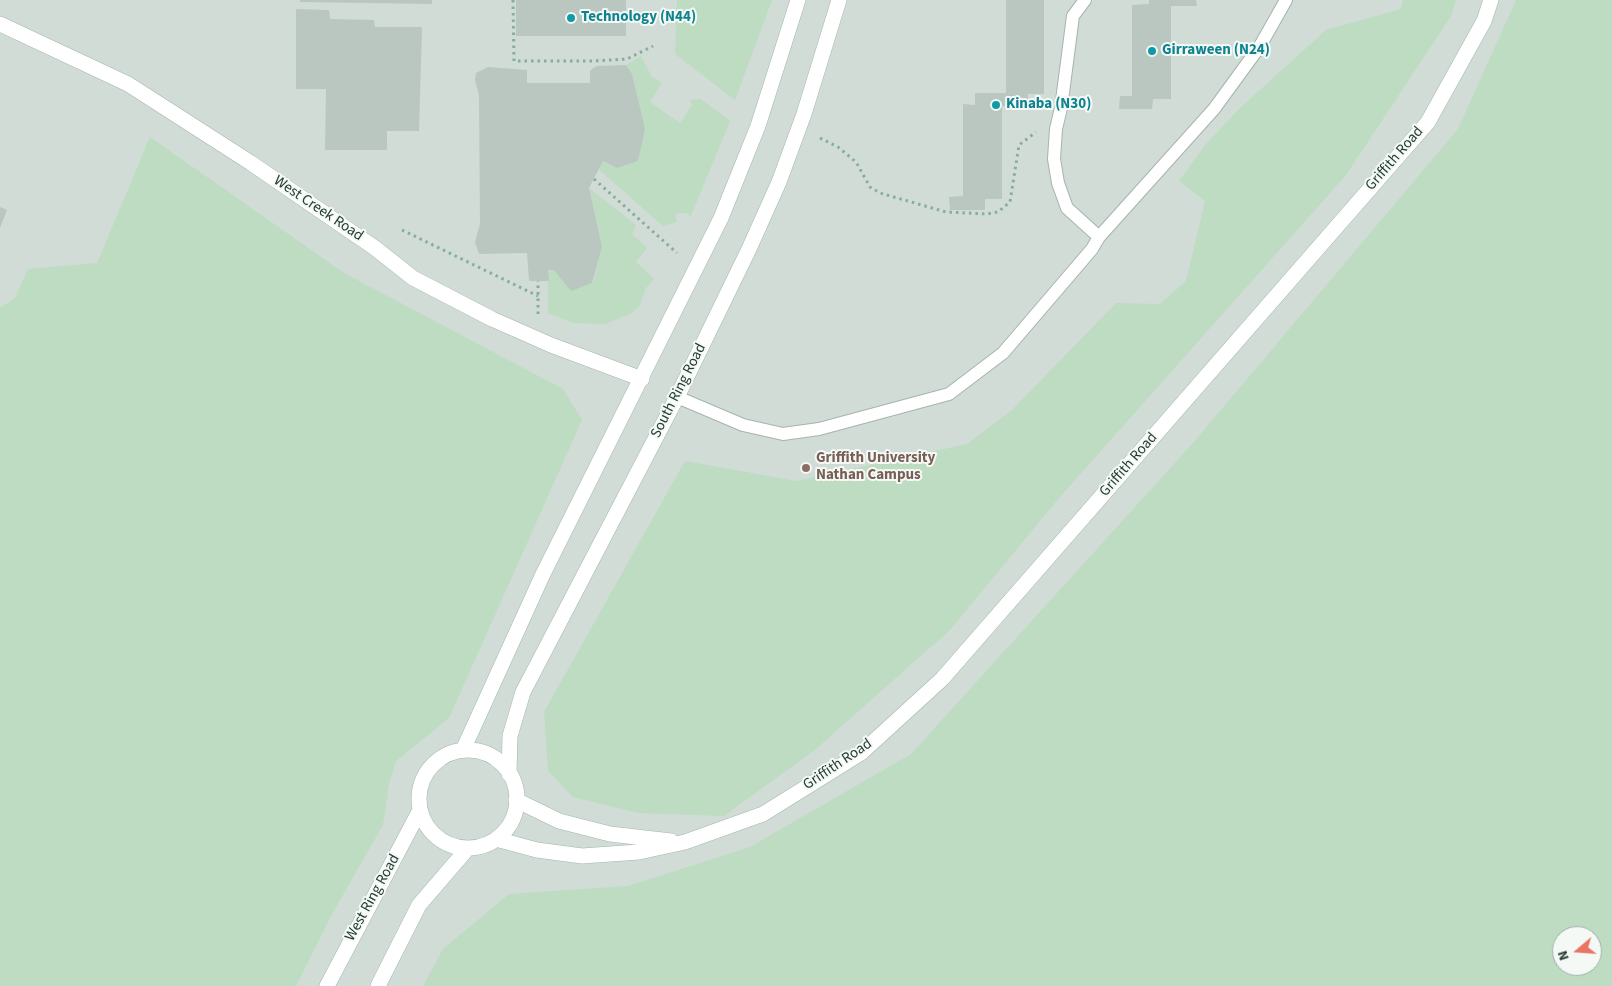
<!DOCTYPE html>
<style>
body{margin:0}
#map{position:relative;width:1612px;height:986px;overflow:hidden;background:#e3ece7;font-family:"Source Sans 3",sans-serif}
canvas{display:block}
.north{position:absolute;left:1552px;top:926px;width:50px;height:50px;box-sizing:border-box;background:#f4f9f6;border:1px solid #a1ada8;border-radius:50%;rotate:252deg;font-size:14px;font-weight:700;line-height:20px;text-align:center;color:#243c33}
.north::after{content:'';display:block;margin:auto;width:18px;height:22px;background:#e97564;clip-path:polygon(50% 0,100% 100%,50% 72%,0 100%)}
</style>
<div id="map">
<canvas width="1612" height="986"></canvas>
<div class="north">N</div>
</div>
<script>
const g = document.querySelector('canvas').getContext('2d');
g.lineJoin = 'round';
function fill(path, color) { g.fillStyle = color; g.fill(path, 'evenodd'); }
const toPath = rows => new Path2D(rows.map(r => 'M' + r).join(''));
function trace(path, color, width, dash) { g.strokeStyle = color; g.lineWidth = width; g.lineCap = dash ? 'butt' : 'round'; g.setLineDash(dash || []); g.stroke(path); }
function label(font, color, halo, rows, align = 'center') {
  g.font = font + ' "Source Sans 3",sans-serif'; g.lineWidth = 4; g.setLineDash([]); g.textBaseline = 'middle'; g.strokeStyle = halo; g.fillStyle = color; for (const [text, x, y, turn = 0] of rows) {
    g.save(); g.translate(x, y); g.rotate((+turn || 0) * Math.PI / 180); g.textAlign = isNaN(turn) ? turn : align; if (halo) g.strokeText(text, 0, 0); g.fillText(text, 0, 0); g.restore();
  }
}
const built = toPath([
 [0,0,1612,0,1612,986,0,986],
 [1562,936,1592,936,1592,966,1562,966]
]);
const green = toPath([
 [677,0,772,0,735,100,675,54],
 [1403,0,1456,0,1451,16,1346,175,1059,498,950,630,816,749,724,816,638,813,573,797,548,771,544,712,685,461,797,481,967,444,1012,410,1116,303,1160,304,1186,281,1205,201,1179,181,1205,145,1240,108,1326,30,1401,9],
 [1516,0,1612,0,1612,986,423,986,443,949,509,894,628,886,750,847,911,754,1193,443,1458,129],
 [1562,936,1592,936,1592,966,1562,966],
 [641,56,652,77,662,83,650,102,680,123,692,105,690,100,701,99,730,121,690,218,688,213,675,214,677,222,663,226,598,169,603,161,617,168,638,161,644,129,632,74,626,65],
 [150,137,344,273,563,389,582,420,449,718,396,761,389,784,383,825,331,916,296,986,0,986,0,308,15,298,28,269,97,263],
 [589,188,636,225,632,234,647,248,636,262,654,279,646,288,639,307,632,313,606,324,573,323,548,313,548,270,554,270,572,290,593,283,602,247]
]);
const building = toPath([
 [300,0,432,0,432,4,300,2],
 [516,0,626,0,626,36,516,36],
 [1006,0,1044,0,1044,94,1028,94,1028,107,1002,106,1002,199,985,199,985,210,950,210,949,197,963,196,963,104,975,105,975,93,1006,93],
 [1149,0,1196,0,1197,6,1171,6,1171,99,1153,99,1152,109,1119,109,1120,96,1132,96,1132,5,1149,4],
 [296,9,329,10,330,19,374,20,375,27,422,27,419,131,387,131,387,150,325,150,326,89,296,89],
 [626,65,632,74,645,129,638,161,617,168,603,161,589,188,602,247,592,283,571,291,554,270,548,270,549,281,529,281,527,253,479,254,475,242,480,224,479,95,475,80,476,73,488,67,527,70,527,83,590,83,590,71,593,68,597,66],
 [0,207,7,210,0,228]
]);
const path = toPath([
 [513,0,514,61,593,61,627,59,653,46],
 [820,138,838,147,856,162,870,187,880,193,946,212,987,214,998,212,1010,202,1019,145,1036,132],
 [594,179,677,253],
 [402,230,538,296],
 [538,314,538,281]
]);
const lane = toPath([
 [1099,237,1214,109,1260,46,1286,0],
 [677,397,743,425,783,434,819,429,949,394,1003,353,1092,249,1099,237,1067,208,1058,183,1054,159,1056,129,1061,108,1073,16,1085,0]
]);
const street = toPath([
 [0,24,128,84,251,163,375,248,413,278,492,319,551,345,642,379]
]);
const secondary = toPath([
 [463,750,543,574,721,218,758,126,798,0],
 '419 799a49 49 0 1 1 98 0a49 49 0 1 1-98 0Z',
 [509,774,510,736,523,692,677,397,749,249,779,182,804,114,839,0],
 [516,800,559,821,610,834,671,841],
 [496,839,537,850,582,856,639,852,685,842,763,814,861,753,942,679,1428,122,1484,21,1491,0],
 [327,986,420,810],
 [378,986,419,905,468,848]
]);
const markers = [
 [571,18,5,"#0f9aa8"],
 [1152,51,5,"#0f9aa8"],
 [996,105,5,"#0f9aa8"],
 [806,468,5,"#8d6e63"]
];
const cultureNames = [
 ["Technology (N44)",581,18],
 ["Girraween (N24)",1162,51],
 ["Kinaba (N30)",1006,105]
];
const streetNames = [
 ["Griffith Road",1395,159,-49],
 ["West Creek Road",318,209,34],
 ["South Ring Road",679,391,-63],
 ["Griffith Road",1129,465,-49],
 ["Griffith Road",838,765,-34],
 ["West Ring Road",373,898,-61]
];
const educationNames = [
 ["Griffith University",816,459],
 ["Nathan Campus",816,476]
];
fill(built, '#d1dcd6');
fill(green, '#bddcc2');
fill(building, '#b9c7c0');
trace(lane, '#a6b4ad', 14);
trace(street, '#a6b4ad', 16);
trace(secondary, '#a2b7ad', 16);
trace(path, '#86ae9c', 3, [2.5, 4]);
trace(lane, '#fff', 12);
trace(street, '#fff', 15);
trace(secondary, '#fff', 15);
for (const [x, y, r, color] of markers) { const dot = new Path2D(); dot.arc(x, y, r, 0, 2 * Math.PI); g.fillStyle = color; g.fill(dot); trace(dot, '#f4f9f6', 2); }
label('bold 15px', '#0d838f', '#f4f9f6', cultureNames, 'left');
label('15px', '#243c33', '#f4f9f6', streetNames);
label('bold 15px', '#785e54', '#f4f9f6', educationNames, 'left');
</script>
